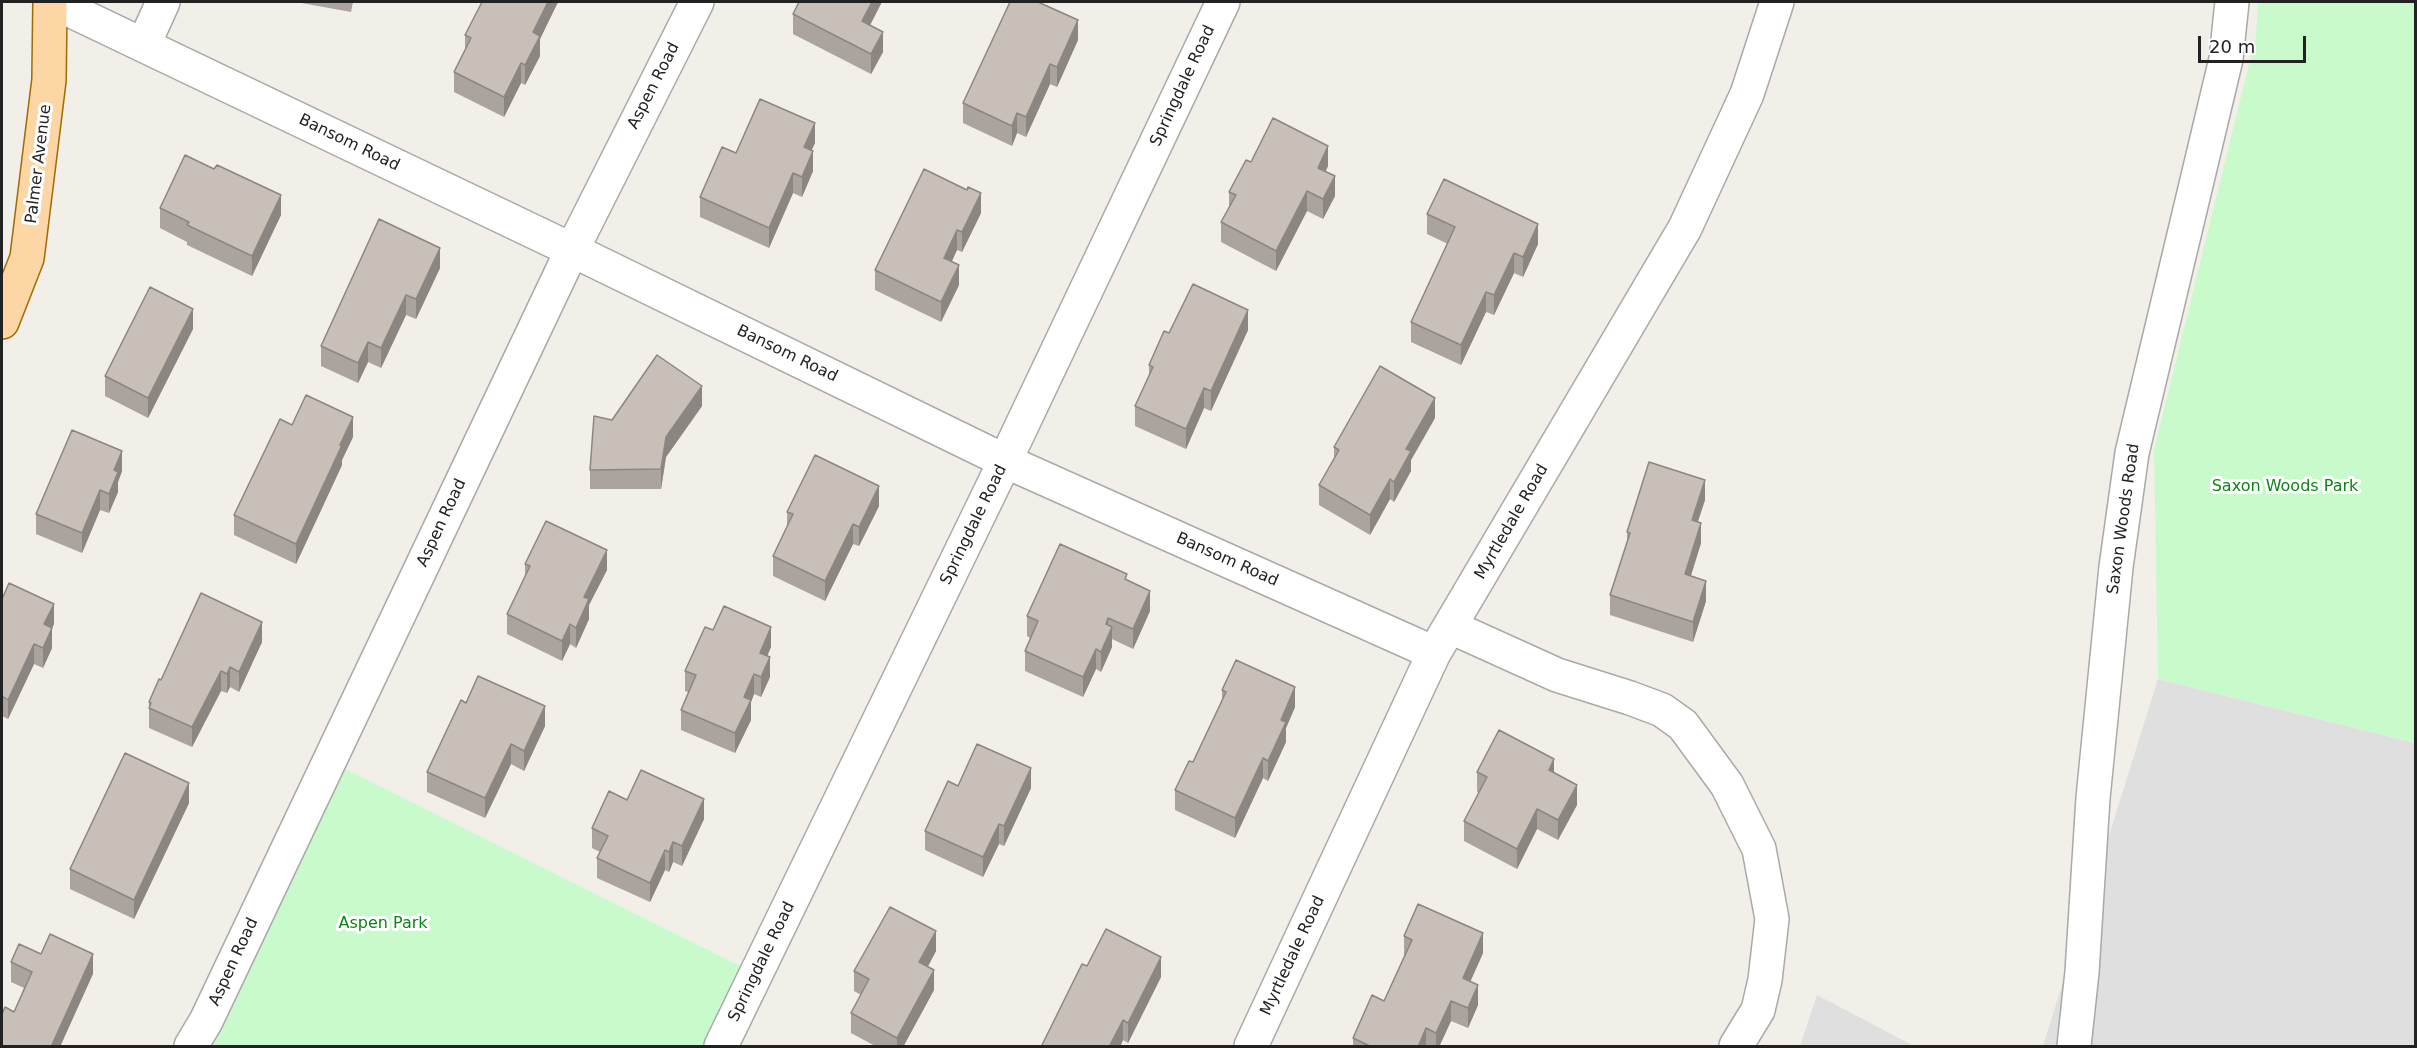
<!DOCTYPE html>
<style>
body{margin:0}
#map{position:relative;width:2417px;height:1048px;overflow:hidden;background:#f2efe9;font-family:"DejaVu Sans",sans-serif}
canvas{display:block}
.frame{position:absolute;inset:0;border:3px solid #222;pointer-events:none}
.scale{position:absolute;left:2198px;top:36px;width:108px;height:27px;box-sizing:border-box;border:3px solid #222;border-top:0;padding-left:8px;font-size:18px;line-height:21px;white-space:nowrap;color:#222;-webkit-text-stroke:4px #fff;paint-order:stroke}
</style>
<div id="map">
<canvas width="2417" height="1048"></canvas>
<div class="frame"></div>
<div class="scale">20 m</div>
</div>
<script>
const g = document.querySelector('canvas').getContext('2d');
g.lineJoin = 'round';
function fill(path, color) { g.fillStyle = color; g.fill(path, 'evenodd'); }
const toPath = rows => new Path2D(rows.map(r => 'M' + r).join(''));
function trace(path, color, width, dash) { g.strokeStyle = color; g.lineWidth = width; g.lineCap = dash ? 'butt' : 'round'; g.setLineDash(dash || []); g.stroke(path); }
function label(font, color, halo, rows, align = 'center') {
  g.font = font + ' "DejaVu Sans",sans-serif'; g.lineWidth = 6; g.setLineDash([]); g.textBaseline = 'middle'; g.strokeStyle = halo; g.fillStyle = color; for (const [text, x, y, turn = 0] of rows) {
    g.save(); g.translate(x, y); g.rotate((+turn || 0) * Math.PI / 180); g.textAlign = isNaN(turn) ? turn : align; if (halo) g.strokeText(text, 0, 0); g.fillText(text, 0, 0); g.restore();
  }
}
const residential = toPath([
 [2158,679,2415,743,2415,1046,2043,1046],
 [1817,995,1914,1046,1800,1046]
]);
const park = toPath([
 [2258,2,2415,2,2415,743,2158,679,2154,450,2256,36],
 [329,761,756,974,723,1046,182,1046]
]);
const minor = toPath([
 [53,2,572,250,1005,461,1434,653],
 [144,44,163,2],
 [1451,627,1557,675,1630,698,1662,710,1683,725,1727,785,1759,849,1772,919,1765,980,1758,1010,1736,1046],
 [191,1046,206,1021,572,250,697,2],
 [721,1046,1005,461,1223,2],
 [1251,1046,1434,653,1685,228,1747,94,1777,2],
 [2074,1046,2082,972,2093,798,2116,567,2132,453,2226,59,2232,2]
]);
const major = toPath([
 [2,322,27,258,49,80,50,2]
]);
const wall = toPath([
 [296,2,353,2,351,12],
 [482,2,558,2,540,39,540,56,525,85,521,83,504,117,454,92,454,72,465,49,465,35],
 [793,14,870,25,883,52,871,74,793,34],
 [1078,40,1057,87,1050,84,1026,137,1017,133,1012,146,963,123,963,103],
 [815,143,811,150,813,171,802,197,793,193,769,248,700,217,700,197,736,153],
 [1251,162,1328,166,1325,172,1335,196,1323,219,1307,211,1276,271,1221,242,1221,222,1229,207,1229,192],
 [160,208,281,215,252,276,187,245,187,242,160,228],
 [981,213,962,252,957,250,952,261,959,285,941,322,875,290,875,270],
 [1427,214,1538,244,1523,277,1514,273,1494,315,1486,312,1461,365,1411,342,1411,322,1448,244,1427,234],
 [440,268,416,319,406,315,381,368,368,362,358,383,321,366,321,346],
 [193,329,148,418,105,396,105,376],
 [1248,330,1211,411,1204,408,1186,449,1135,426,1135,406,1149,376,1149,365,1169,333],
 [702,406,666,457,661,489,590,489,590,470,612,420],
 [1435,418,1411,460,1411,471,1394,502,1390,499,1370,535,1319,505,1319,485,1334,458,1334,447],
 [292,425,353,437,342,460,342,465,296,564,234,535,234,515],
 [122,471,118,482,118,492,109,513,100,510,82,553,36,534,36,514],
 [1705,500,1697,522,1701,543,1691,576,1706,601,1693,642,1610,615,1610,595,1627,544,1627,532],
 [879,506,859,546,853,544,825,601,773,576,773,556,787,526,787,512],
 [525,564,607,570,589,605,589,619,576,648,570,644,562,661,507,634,507,614,525,577],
 [1127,580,1150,611,1133,649,1112,639,1112,647,1101,672,1096,669,1083,697,1025,671,1025,651,1030,638,1027,636,1027,616],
 [2,599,54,624,52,628,52,648,43,668,34,664,8,719,2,716],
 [713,630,771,647,767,656,770,677,761,697,754,694,751,702,751,720,735,753,681,730,681,710,688,692,685,691,685,671],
 [262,642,239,692,230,687,227,693,221,691,192,747,149,728,149,702,161,680],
 [1222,690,1295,707,1286,728,1286,742,1268,781,1263,778,1235,838,1175,810,1175,790,1193,762,1222,701],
 [466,703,545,726,524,771,511,764,485,818,427,792,427,772],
 [1477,772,1554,773,1577,805,1558,840,1537,829,1517,869,1464,841,1464,821,1479,793,1477,792],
 [958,786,1031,788,1004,846,999,844,983,877,925,850,925,831],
 [627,800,704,819,682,866,673,862,669,872,665,870,650,902,597,878,597,858,600,852,592,848,592,828],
 [189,803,134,919,70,889,70,869],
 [1404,936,1483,953,1470,982,1478,1005,1468,1028,1451,1021,1439,1047,1353,1047,1353,1038,1384,1001,1404,956],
 [936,951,928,967,934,990,903,1047,877,1047,851,1033,851,1013,861,995,854,991,854,971],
 [41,954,93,974,14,1012,24,988,11,982,11,962],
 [1087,966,1161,977,1128,1043,1123,1040,1120,1047,1041,1047]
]);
const shadedWall = toPath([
 [548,2,558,2,540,39,540,56,525,85,525,65,533,32],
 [872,2,882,2,862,41,862,21],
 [1078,20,1078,40,1057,87,1057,67],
 [883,32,883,52,871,74,871,54],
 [521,63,521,83,504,117,504,97],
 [1050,64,1050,84,1026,137,1026,117],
 [1017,113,1017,133,1012,146,1012,126],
 [815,123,815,143,804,167,804,147],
 [1328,146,1328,166,1318,188,1318,168],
 [813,151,813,171,802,197,802,177],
 [793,173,793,193,769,248,769,228],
 [1335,176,1335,196,1323,219,1323,199],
 [1307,191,1307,211,1276,271,1276,251],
 [981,193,981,213,962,252,962,232],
 [281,195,281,215,252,276,252,256],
 [1538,224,1538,244,1523,277,1523,257],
 [957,230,957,250,944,278,944,258],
 [440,248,440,268,416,319,416,299],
 [1514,253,1514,273,1494,315,1494,295],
 [959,265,959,285,941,322,941,302],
 [1486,292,1486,312,1461,365,1461,345],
 [406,295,406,315,381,368,381,348],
 [193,309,193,329,148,418,148,398],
 [1248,310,1248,330,1211,411,1211,391],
 [368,342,368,362,358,383,358,363],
 [702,386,702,406,666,457,661,489,661,469,666,437],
 [1204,388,1204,408,1186,449,1186,429],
 [1435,398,1435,418,1411,460,1411,471,1394,502,1394,482,1406,449],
 [353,417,353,437,342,460,342,465,296,564,296,544],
 [122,451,122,471,118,482,118,492,109,513,109,494,114,470],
 [1390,479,1390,499,1370,535,1370,515],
 [1705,480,1705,500,1692,540,1692,520],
 [879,486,879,506,859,546,859,527],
 [100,490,100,510,82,553,82,533],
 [1701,523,1701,543,1685,594,1685,574],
 [853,524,853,544,825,601,825,581],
 [607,550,607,570,589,605,589,619,576,648,576,628,584,597],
 [1706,581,1706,601,1693,642,1693,622],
 [1150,591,1150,611,1133,649,1133,629],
 [54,604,54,624,44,644,44,624],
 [1108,618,1108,634,1112,627,1112,647,1101,672,1101,652,1106,624],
 [262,622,262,642,239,692,239,672],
 [570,624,570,644,562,661,562,641],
 [771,627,771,647,760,673,760,653],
 [52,628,52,648,43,668,43,648],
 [34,644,34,664,8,719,8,700],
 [1096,649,1096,669,1083,697,1083,677],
 [770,657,770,677,761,697,761,677],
 [230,667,230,687,227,693,227,674],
 [221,671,221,691,192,747,192,727],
 [754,674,754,694,751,702,751,720,735,753,735,733,744,697],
 [1295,687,1295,707,1286,728,1286,742,1268,781,1268,761,1281,720],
 [545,706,545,726,524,771,524,751],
 [511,744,511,764,485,818,485,798],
 [1263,758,1263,778,1235,838,1235,818],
 [1554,759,1554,779,1549,770],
 [1031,768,1031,788,1004,846,1004,826],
 [189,783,189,803,134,919,134,900],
 [1577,785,1577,805,1558,840,1558,820],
 [704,799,704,819,682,866,682,846],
 [1537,809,1537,829,1517,869,1517,849],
 [999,824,999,844,983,877,983,857],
 [673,842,673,862,669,872,669,852],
 [665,850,665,870,650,902,650,883],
 [936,931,936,951,919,982,919,962],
 [1483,933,1483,953,1463,998,1463,978],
 [93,954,93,974,60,1047,51,1047],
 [1161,957,1161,977,1128,1043,1128,1023],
 [934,970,934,990,903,1047,897,1047,897,1038],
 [1478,985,1478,1005,1468,1028,1468,1008],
 [1451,1001,1451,1021,1439,1047,1436,1047,1436,1033],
 [1123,1020,1123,1040,1120,1047,1109,1047],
 [1426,1028,1426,1047,1418,1047]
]);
const building = toPath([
 [482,2,548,2,533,32,540,36,525,65,521,63,504,97,454,72,471,38,465,35,482,2],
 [799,2,872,2,862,21,883,32,871,54,793,14,799,2],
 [1010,2,1038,2,1078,20,1057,67,1050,64,1026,117,1017,113,1012,126,963,103,1010,2],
 [760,99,815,123,804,147,813,151,802,177,793,173,769,228,700,197,722,147,736,153,760,99],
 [1273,118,1328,146,1318,168,1335,176,1323,199,1307,191,1276,251,1221,222,1236,195,1229,192,1246,160,1251,162,1273,118],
 [185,155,214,169,217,165,281,195,252,256,187,225,189,222,160,208,185,155],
 [924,169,967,190,968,187,981,193,962,232,957,230,944,258,959,265,941,302,875,270,924,169],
 [1444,179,1538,224,1523,257,1514,253,1494,295,1486,292,1461,345,1411,322,1455,227,1427,214,1444,179],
 [379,219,440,248,416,299,406,295,381,348,368,342,358,363,321,346,379,219],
 [1193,284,1248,310,1211,391,1204,388,1186,429,1135,406,1153,367,1149,365,1164,331,1169,333,1193,284],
 [150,287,193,309,148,398,105,376,150,287],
 [657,355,702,386,666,437,661,469,590,470,594,416,612,420,657,355],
 [1380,366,1435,398,1406,449,1411,451,1394,482,1390,479,1370,515,1319,485,1339,450,1334,447,1380,366],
 [306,395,353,417,340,445,342,445,296,544,234,515,280,419,292,425,306,395],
 [72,430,122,451,114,470,118,472,109,494,100,490,82,533,36,514,72,430],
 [815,455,879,486,859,527,853,524,825,581,773,556,793,514,787,512,815,455],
 [1649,462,1705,480,1692,520,1701,523,1685,574,1706,581,1693,622,1610,595,1630,533,1627,532,1649,462],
 [546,521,607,550,584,597,589,599,576,628,570,624,562,641,507,614,530,566,525,564,546,521],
 [1060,544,1127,574,1125,579,1150,591,1133,629,1108,618,1106,624,1112,627,1101,652,1096,649,1083,677,1025,651,1038,621,1027,616,1060,544],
 [9,583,54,604,44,624,52,628,43,648,34,644,8,700,2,696,2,599,9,583],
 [201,593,262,622,239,672,230,667,227,674,221,671,192,727,149,708,151,703,149,702,159,679,161,680,201,593],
 [724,606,771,627,760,653,770,657,761,677,754,674,744,697,751,700,735,733,681,710,696,675,685,671,705,627,713,630,724,606],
 [1236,660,1295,687,1281,720,1286,722,1268,761,1263,758,1235,818,1175,790,1189,761,1193,762,1226,692,1222,690,1236,660],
 [478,676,545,706,524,751,511,744,485,798,427,772,461,700,466,703,478,676],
 [1499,730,1554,759,1549,770,1577,785,1558,820,1537,809,1517,849,1464,821,1487,777,1477,772,1499,730],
 [977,744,1031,768,1004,826,999,824,983,857,925,831,948,781,958,786,977,744],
 [125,753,189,783,134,900,70,869,125,753],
 [641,770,704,799,682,846,673,842,669,852,665,850,650,883,597,858,608,836,592,828,609,791,627,800,641,770],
 [1418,904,1483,933,1463,978,1478,985,1468,1008,1451,1001,1436,1033,1426,1028,1418,1047,1372,1047,1353,1038,1372,995,1384,1001,1412,940,1404,936,1418,904],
 [890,907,936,931,919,962,934,970,897,1038,851,1013,869,979,854,971,890,907],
 [1106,929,1161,957,1128,1023,1123,1020,1109,1047,1041,1047,1082,964,1087,966,1106,929],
 [50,934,93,954,51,1047,2,1047,2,1014,5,1007,14,1012,32,972,11,962,19,944,41,954,50,934]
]);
const streetNames = [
 ["Aspen Road",654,86,-63],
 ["Springdale Road",1183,86,-65],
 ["Bansom Road",349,143,26],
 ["Palmer Avenue",39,164,-83],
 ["Bansom Road",787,354,26],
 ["Saxon Woods Road",2124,519,-82],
 ["Myrtledale Road",1512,522,-60],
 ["Aspen Road",442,523,-65],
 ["Springdale Road",974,525,-64],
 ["Bansom Road",1227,560,24],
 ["Myrtledale Road",1293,956,-65],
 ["Aspen Road",234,962,-65],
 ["Springdale Road",762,962,-64]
];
const parkNames = [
 ["Saxon Woods Park",2285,487],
 ["Aspen Park",383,924]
];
fill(residential, '#e0dfdf');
fill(park, '#c8facc');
trace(minor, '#a9a9a9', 36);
trace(major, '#a06b00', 36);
trace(minor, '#fff', 33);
trace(major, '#fcd6a4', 33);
fill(wall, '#aba49e');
fill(shadedWall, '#8b8681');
fill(building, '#c7bfb8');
trace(building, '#8b8681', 1.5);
label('16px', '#222', '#fff', streetNames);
label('16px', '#0c8416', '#fff', parkNames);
</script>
